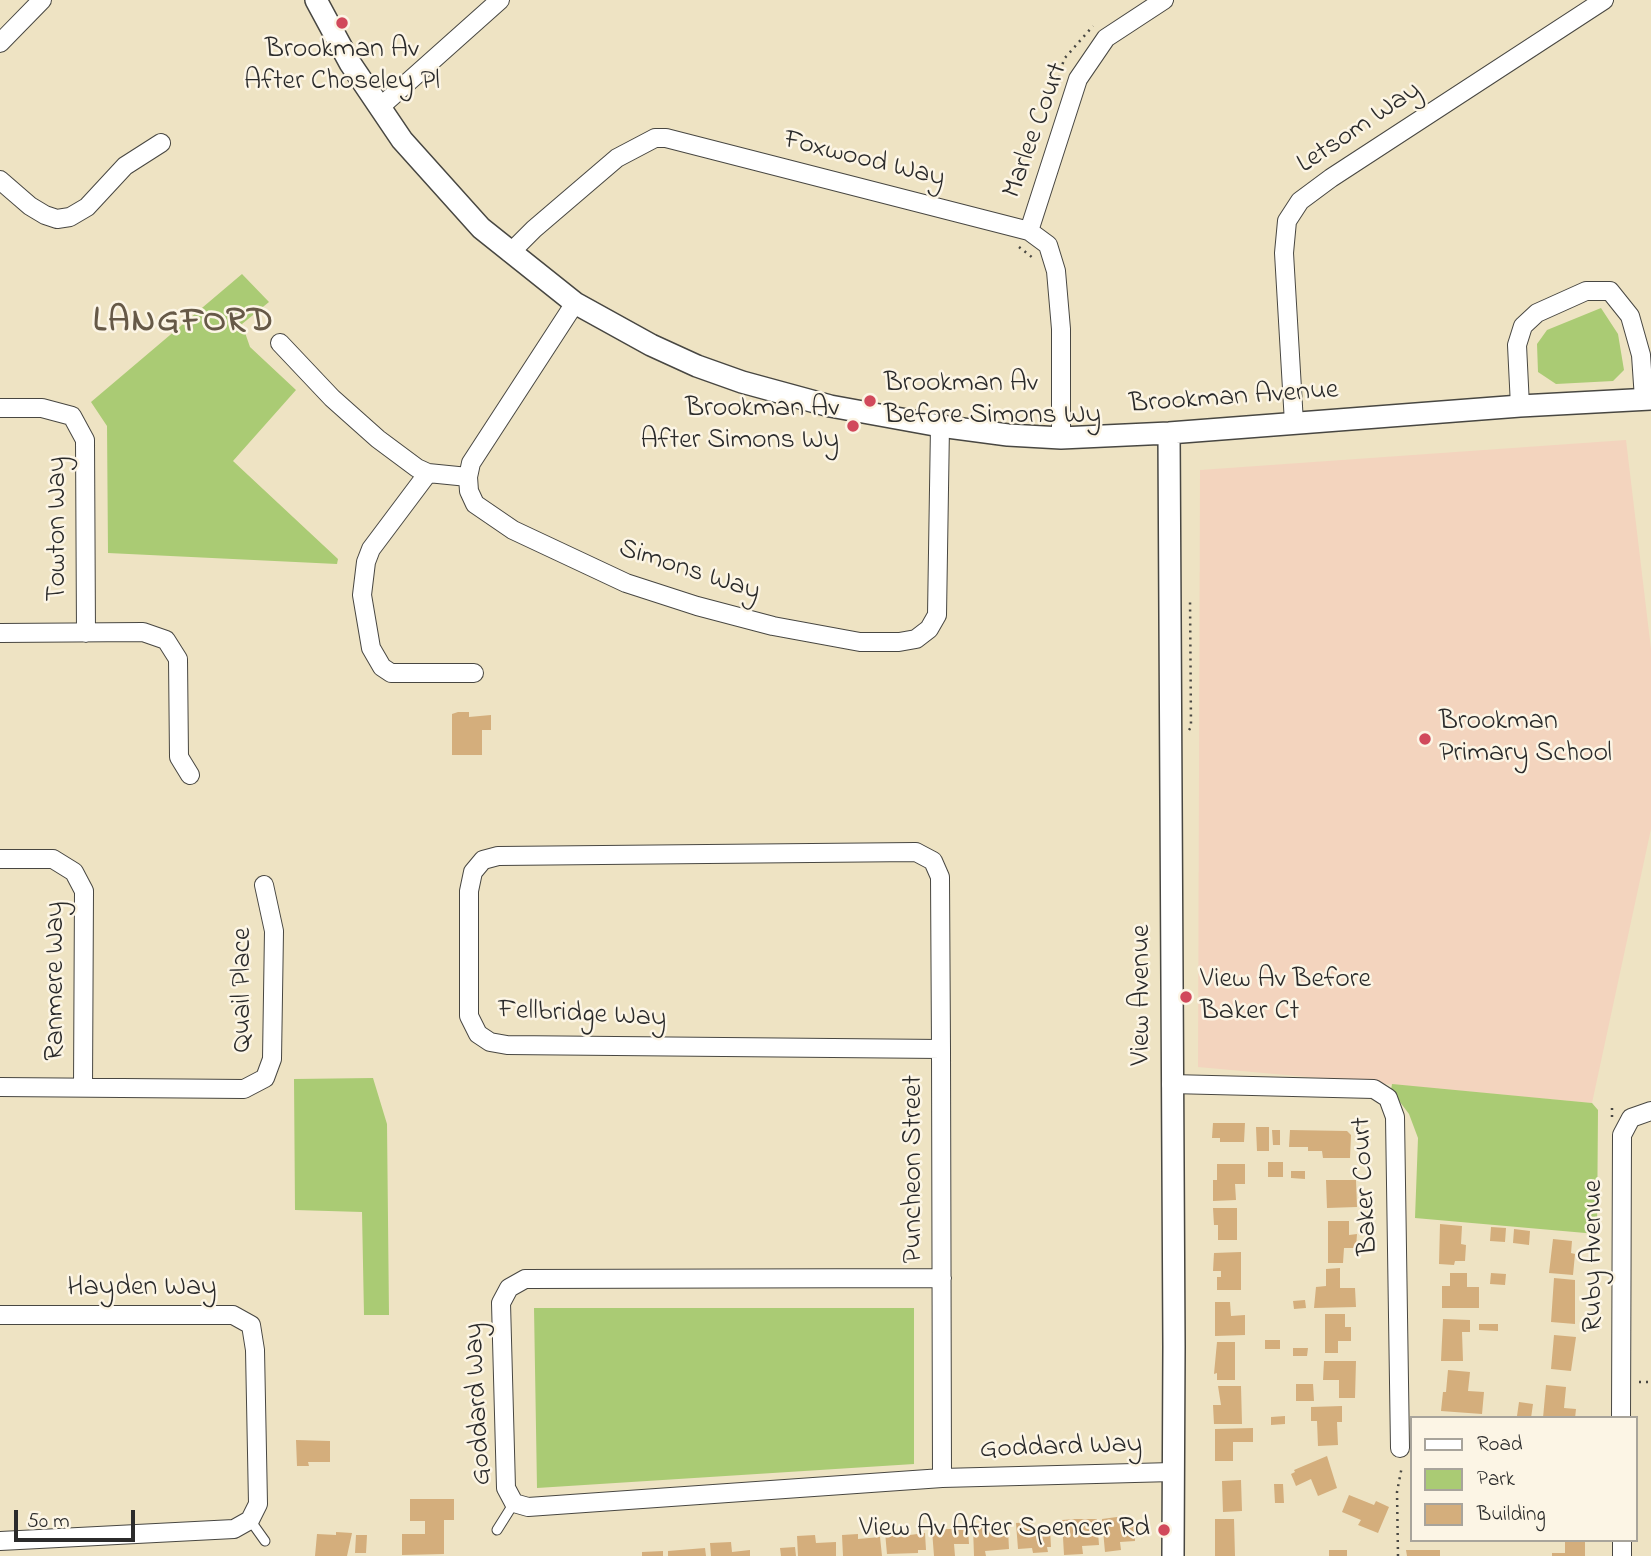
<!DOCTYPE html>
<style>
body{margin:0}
#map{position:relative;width:1651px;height:1556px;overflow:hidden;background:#eee3c3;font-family:"Indie Flower",sans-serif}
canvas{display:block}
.legend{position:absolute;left:1410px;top:1416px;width:228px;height:126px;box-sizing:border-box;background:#fcf5e5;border:2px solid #a8a49b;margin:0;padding:9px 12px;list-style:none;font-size:21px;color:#2b2b2b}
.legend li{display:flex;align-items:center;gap:14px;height:35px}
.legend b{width:35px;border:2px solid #a8a49b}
.scale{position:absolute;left:14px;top:1510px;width:121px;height:32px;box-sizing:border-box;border:4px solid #2b2b2b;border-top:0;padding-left:9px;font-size:21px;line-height:24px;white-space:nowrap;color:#2b2b2b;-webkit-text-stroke:5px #fcf5e5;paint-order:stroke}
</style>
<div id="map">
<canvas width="1651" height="1556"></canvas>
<ul class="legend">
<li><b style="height:9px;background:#fff"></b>Road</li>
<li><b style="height:19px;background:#aacb74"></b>Park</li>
<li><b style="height:19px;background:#d4ae7c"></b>Building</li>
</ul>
<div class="scale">50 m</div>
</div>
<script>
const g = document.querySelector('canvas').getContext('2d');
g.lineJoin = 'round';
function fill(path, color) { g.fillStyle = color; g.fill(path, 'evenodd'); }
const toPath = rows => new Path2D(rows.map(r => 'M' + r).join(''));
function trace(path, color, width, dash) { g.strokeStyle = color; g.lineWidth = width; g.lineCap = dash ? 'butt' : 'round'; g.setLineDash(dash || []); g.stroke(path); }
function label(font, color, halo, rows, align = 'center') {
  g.font = font + ' "Indie Flower",sans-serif'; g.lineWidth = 5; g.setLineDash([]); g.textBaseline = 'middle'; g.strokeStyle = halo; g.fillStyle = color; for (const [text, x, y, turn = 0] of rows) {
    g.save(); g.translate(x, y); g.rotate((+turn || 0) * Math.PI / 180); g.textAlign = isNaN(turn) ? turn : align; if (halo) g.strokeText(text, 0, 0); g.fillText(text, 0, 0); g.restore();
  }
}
const built = toPath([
 [1626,440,1651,649,1651,829,1592,1103,1198,1067,1200,470]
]);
const green = toPath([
 [242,274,269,302,242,324,250,347,296,390,233,461,338,559,337,564,108,553,107,426,91,402],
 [1601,308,1618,334,1624,370,1613,381,1556,384,1538,372,1537,344,1547,330],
 [373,1078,387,1124,389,1315,364,1315,362,1212,295,1210,294,1079],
 [1392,1084,1592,1103,1598,1110,1597,1234,1415,1218,1418,1138,1409,1114,1391,1090],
 [534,1308,914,1308,914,1464,537,1488]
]);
const building = toPath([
 [458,712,469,712,469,717,491,715,491,730,482,730,482,755,452,755,452,714],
 [1213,1123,1245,1123,1244,1142,1220,1142,1220,1138,1212,1138],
 [1256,1127,1269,1127,1269,1151,1257,1151],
 [1272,1130,1280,1130,1280,1145,1273,1145],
 [1290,1130,1347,1131,1351,1135,1350,1158,1323,1158,1322,1151,1308,1151,1308,1147,1289,1147],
 [1268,1162,1283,1162,1283,1177,1268,1177],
 [1217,1164,1245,1164,1245,1184,1235,1184,1236,1200,1213,1201,1213,1180,1217,1180],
 [1291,1171,1305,1171,1305,1179,1291,1178],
 [1326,1180,1356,1180,1357,1207,1327,1208],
 [1213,1208,1237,1208,1237,1240,1218,1240,1218,1225,1214,1225],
 [1328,1221,1349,1221,1349,1235,1357,1234,1356,1248,1344,1248,1343,1263,1328,1263],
 [1440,1224,1462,1226,1461,1244,1466,1245,1465,1261,1455,1261,1454,1265,1439,1264],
 [1491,1227,1506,1228,1505,1242,1490,1241],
 [1514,1229,1530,1231,1529,1245,1513,1243],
 [1553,1239,1572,1241,1571,1253,1575,1254,1573,1275,1549,1273],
 [1241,1252,1241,1290,1217,1290,1217,1277,1221,1277,1221,1271,1213,1271,1214,1253],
 [1340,1268,1340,1288,1355,1288,1356,1307,1314,1308,1316,1287,1326,1286,1326,1269],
 [1450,1273,1467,1273,1467,1287,1479,1287,1479,1308,1442,1308,1442,1286,1450,1286],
 [1491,1273,1506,1274,1505,1285,1490,1284],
 [1554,1278,1575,1280,1575,1324,1551,1322],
 [1305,1300,1306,1308,1294,1309,1293,1301],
 [1215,1302,1230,1302,1231,1316,1245,1315,1245,1335,1215,1336],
 [1325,1314,1345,1314,1345,1327,1351,1327,1351,1341,1338,1341,1338,1353,1325,1353],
 [1443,1319,1470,1320,1470,1332,1462,1332,1463,1361,1441,1361],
 [1479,1324,1498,1324,1498,1331,1479,1330],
 [1554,1335,1576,1337,1571,1371,1551,1369],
 [1265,1340,1280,1340,1280,1349,1265,1349],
 [1217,1342,1235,1342,1235,1380,1217,1380,1217,1373,1214,1374],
 [1293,1348,1308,1348,1307,1356,1293,1356],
 [1324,1361,1356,1361,1355,1398,1339,1398,1339,1380,1323,1380],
 [1448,1370,1470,1372,1468,1391,1484,1392,1482,1414,1441,1411,1443,1392,1446,1392],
 [1296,1384,1313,1384,1314,1401,1296,1401],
 [1546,1385,1566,1387,1564,1408,1576,1409,1575,1418,1543,1418],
 [1218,1386,1241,1386,1242,1424,1214,1424,1213,1405,1221,1405],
 [1519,1402,1533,1404,1531,1418,1517,1416],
 [1342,1406,1342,1422,1337,1422,1338,1445,1318,1446,1317,1421,1311,1421,1311,1407],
 [1285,1416,1285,1424,1271,1425,1271,1417],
 [1253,1428,1253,1442,1233,1442,1233,1461,1215,1461,1215,1429],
 [296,1440,330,1441,330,1462,308,1462,309,1466,297,1466],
 [1327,1456,1337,1488,1318,1496,1311,1479,1296,1486,1291,1474,1295,1472,1294,1470],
 [1241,1480,1242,1511,1223,1512,1222,1481],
 [1274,1484,1283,1484,1284,1503,1275,1503],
 [1349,1495,1374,1505,1376,1501,1389,1507,1378,1533,1358,1525,1361,1520,1342,1512],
 [410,1499,454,1499,454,1520,444,1520,444,1554,402,1555,402,1534,425,1534,425,1521,410,1521],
 [1117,1517,1123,1518,1124,1523,1134,1522,1135,1541,1120,1542,1121,1550,1105,1552,1102,1519],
 [1075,1519,1097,1519,1099,1545,1082,1546,1083,1554,1064,1555,1062,1520],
 [1215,1519,1234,1519,1235,1556,1215,1556],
 [1032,1522,1033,1527,1038,1526,1038,1530,1050,1529,1051,1547,1047,1547,1048,1552,1033,1553,1032,1548,1018,1549,1016,1523],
 [989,1526,989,1531,1008,1529,1009,1549,985,1551,986,1556,974,1556,973,1527],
 [949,1529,968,1530,969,1544,954,1544,955,1556,934,1556,932,1530],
 [901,1531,902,1536,925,1533,926,1550,918,1550,918,1553,887,1554,885,1532],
 [336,1532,352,1533,347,1556,315,1556,317,1534,336,1535],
 [858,1534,858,1539,880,1537,882,1556,843,1556,842,1535],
 [356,1535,367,1535,366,1553,355,1553],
 [815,1535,816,1543,836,1542,836,1556,798,1556,797,1536],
 [1565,1540,1585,1540,1585,1556,1552,1556,1552,1553,1565,1553],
 [731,1542,732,1552,750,1550,750,1556,711,1556,710,1543],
 [795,1547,796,1556,781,1556,780,1548],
 [705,1548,706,1556,668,1556,668,1551],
 [1329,1550,1347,1550,1347,1556,1329,1556],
 [1406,1550,1440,1550,1440,1556,1407,1556],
 [663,1551,663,1556,642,1556,642,1552]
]);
const path = toPath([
 [1055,91,1064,59,1093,26],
 [1019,247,1033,258],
 [1189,730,1191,727,1190,598],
 [1612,1117,1612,1108],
 [1639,1382,1651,1382],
 [1398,1556,1397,1492,1402,1466]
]);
const service = toPath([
 [250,1520,265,1541],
 [497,1530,514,1503]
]);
const minor = toPath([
 [0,43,42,0],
 [379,108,500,0],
 [0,180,30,206,45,215,57,219,70,217,87,207,125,166,161,143],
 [1029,231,1078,79,1106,38,1164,0],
 [510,253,534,229,617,158,655,138,666,138,1029,231,1048,245,1056,271,1061,329,1061,438],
 [575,303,471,463,468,477,469,491,475,504,513,530,626,583,697,606,773,626,860,642,899,642,916,639,929,629,937,615,940,426],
 [280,343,332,398,378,439,417,468,428,473,468,477],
 [1520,406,1517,345,1523,326,1537,313,1586,291,1610,291,1630,316,1641,355,1644,399],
 [0,408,42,408,72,416,85,440,86,633],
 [1294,423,1284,253,1287,221,1300,201,1331,178,1604,0],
 [428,473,371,549,366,562,362,595,371,648,382,667,391,673,474,673],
 [0,633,143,632,166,640,178,659,179,757,190,775],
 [0,859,53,859,74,872,84,891,83,1087],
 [941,1049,507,1045,490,1042,478,1034,469,1016,469,891,473,872,483,860,498,856,916,852,933,861,940,877,941,1049,942,1478],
 [1171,1084,1374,1089,1388,1098,1395,1117,1400,1448],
 [0,1087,244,1089,265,1078,272,1059,274,931,264,885],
 [942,1278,525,1279,509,1288,501,1303,506,1488,514,1503,528,1507,942,1478,1173,1472],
 [0,1315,233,1315,251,1325,255,1350,258,1504,250,1520,234,1529,0,1541],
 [1621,1418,1622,1135,1631,1118,1651,1111],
 [1622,1556,1622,1540]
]);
const tertiary = toPath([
 [316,0,350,63,402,140,481,228,575,303,651,345,697,366,742,382,830,406,940,426,1008,435,1061,438,1169,433,1520,406,1651,399],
 [1169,433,1174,1346,1173,1556]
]);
const markers = [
 [342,23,7,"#d1495b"],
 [870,401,7,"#d1495b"],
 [853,426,7,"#d1495b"],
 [1425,739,7,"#d1495b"],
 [1186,997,7,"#d1495b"],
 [1164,1530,7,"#d1495b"]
];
const poiNames = [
 ["Brookman Av",342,51,"center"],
 ["After Choseley Pl",342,83,"center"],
 ["Brookman Av",884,385],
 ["Before Simons Wy",884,417],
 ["Brookman Av",839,410,"right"],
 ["After Simons Wy",839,442,"right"],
 ["Brookman",1439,723],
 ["Primary School",1439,755],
 ["View Av Before",1200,981],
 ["Baker Ct",1200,1013],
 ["View Av After Spencer Rd",1150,1530,"right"]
];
const streetNames = [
 ["Letsom Way",1360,129,-34],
 ["Marlee Court",1037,131,-70],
 ["Foxwood Way",864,161,14],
 ["Brookman Avenue",1234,399,-4],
 ["Towton Way",59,529,-90],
 ["Simons Way",689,572,18],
 ["Ranmere Way",57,981,-90],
 ["Quail Place",244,990,-90],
 ["View Avenue",1143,995,-90],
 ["Fellbridge Way",582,1016,3],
 ["Puncheon Street",915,1169,-90],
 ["Baker Court",1367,1186,-93],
 ["Ruby Avenue",1595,1256,-90],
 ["Hayden Way",142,1289],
 ["Goddard Way",480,1404,-93],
 ["Goddard Way",1061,1449,-2]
];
const districtNames = [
 ["LANGFORD",184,324]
];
fill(built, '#f3d4be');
fill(green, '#aacb74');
fill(building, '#d4ae7c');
trace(service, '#484742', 11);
trace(minor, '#484742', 20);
trace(tertiary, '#484742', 24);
trace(path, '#484742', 2.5, [2, 5]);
trace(service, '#fff', 9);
trace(minor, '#fff', 18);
trace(tertiary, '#fff', 21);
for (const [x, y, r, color] of markers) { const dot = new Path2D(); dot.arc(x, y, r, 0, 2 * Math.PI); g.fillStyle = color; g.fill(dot); trace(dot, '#fcf5e5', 2.5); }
label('28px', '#2b2b2b', '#fcf5e5', poiNames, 'left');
label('28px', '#2b2b2b', '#fcf5e5', streetNames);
g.letterSpacing = '2px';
label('bold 35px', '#665947', '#fcf5e5', districtNames);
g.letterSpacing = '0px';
</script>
